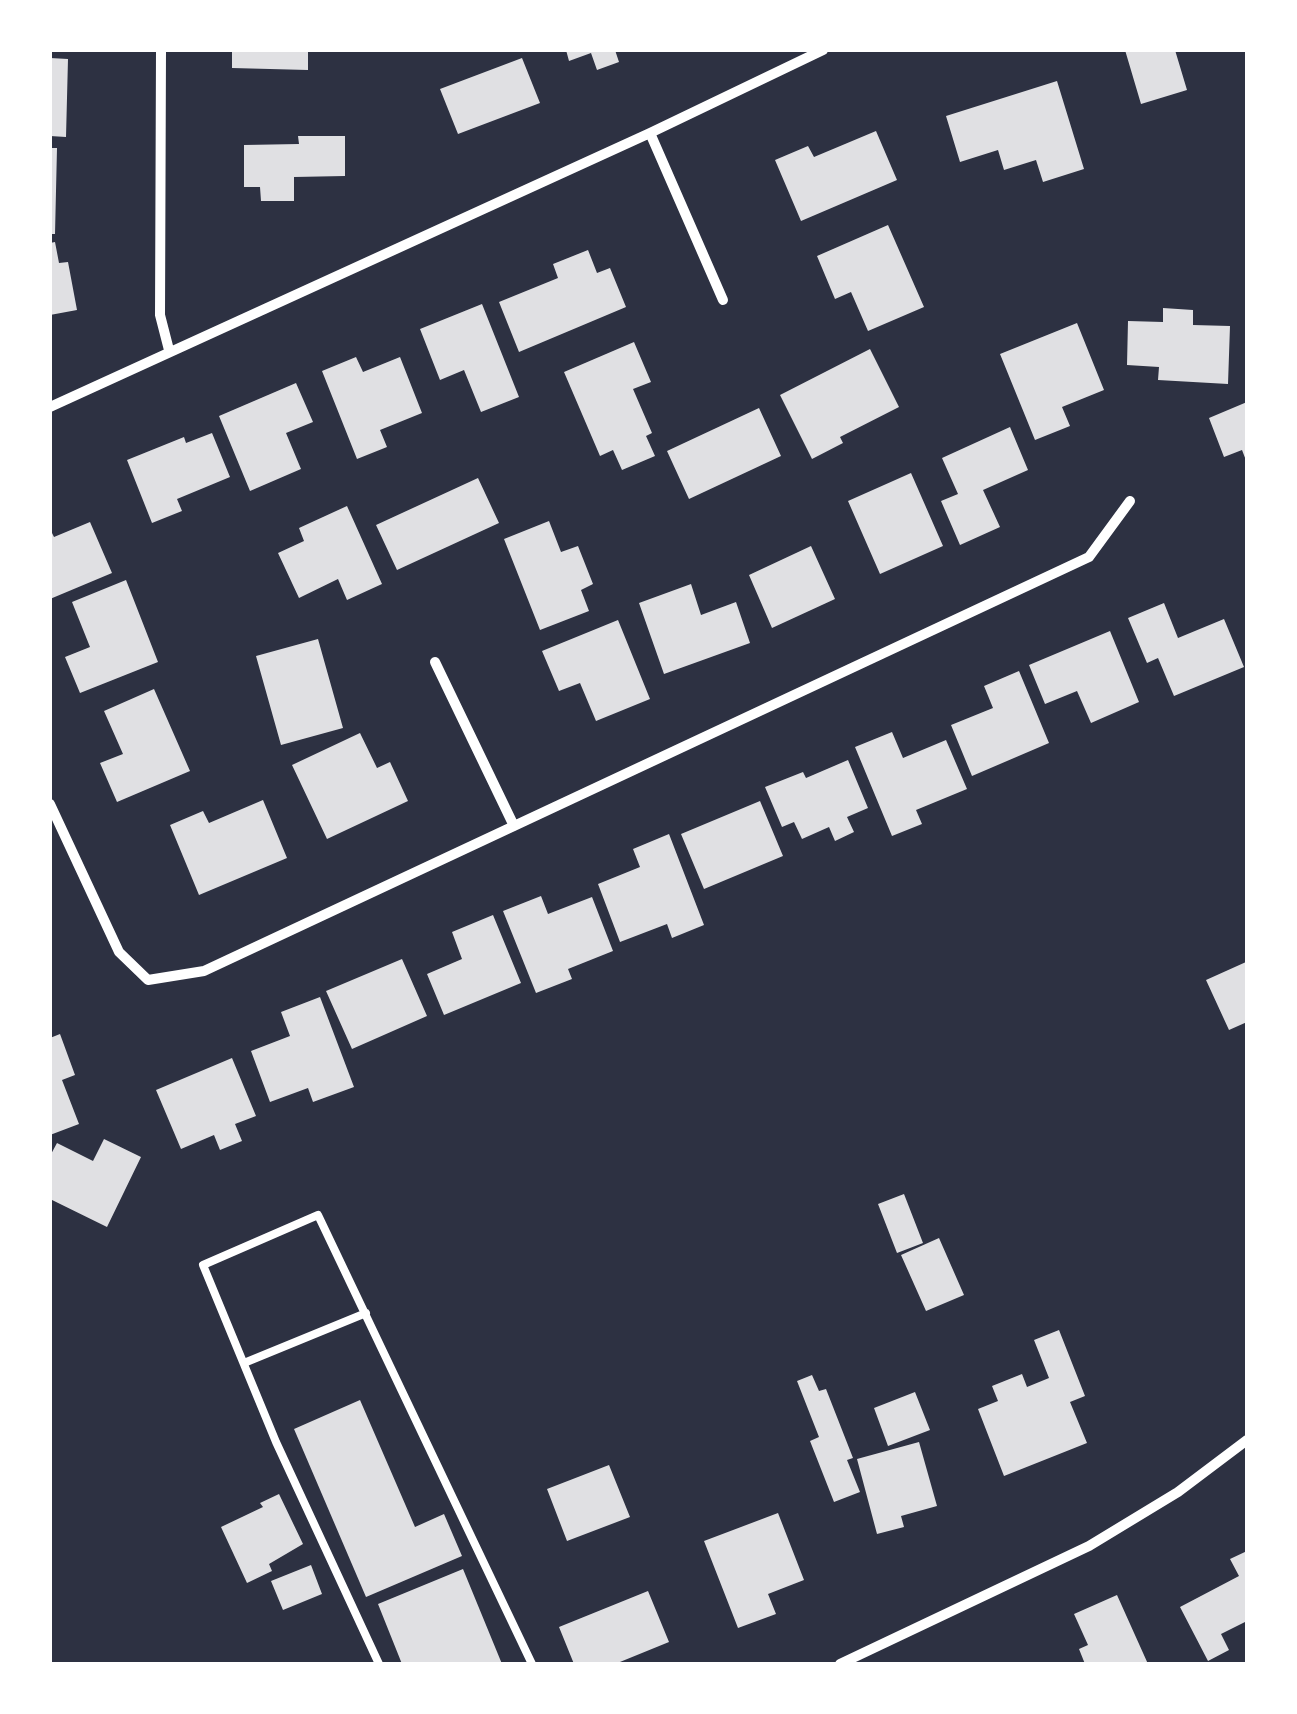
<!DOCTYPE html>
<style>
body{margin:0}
#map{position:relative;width:1297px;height:1714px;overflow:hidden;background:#2d3142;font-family:"IBM Plex Serif",serif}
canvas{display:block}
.frame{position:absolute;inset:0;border:52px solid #fff;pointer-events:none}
</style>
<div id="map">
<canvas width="1297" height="1714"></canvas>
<div class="frame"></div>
</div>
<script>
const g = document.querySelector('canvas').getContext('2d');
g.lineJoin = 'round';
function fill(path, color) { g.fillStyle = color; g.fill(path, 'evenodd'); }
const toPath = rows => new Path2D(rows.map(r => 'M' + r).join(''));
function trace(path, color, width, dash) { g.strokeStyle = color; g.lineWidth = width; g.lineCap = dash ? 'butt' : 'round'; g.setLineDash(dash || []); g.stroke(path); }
const building = toPath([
 [232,50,308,50,308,70,232,68],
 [566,50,615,50,619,62,597,70,591,53,569,61],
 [1125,50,1175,50,1187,90,1141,104],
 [50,58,68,59,66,137,50,136],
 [522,58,540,103,458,134,440,89],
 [1057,81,1084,169,1043,182,1036,160,1004,170,998,150,960,162,946,116],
 [876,131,897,180,801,221,775,160,808,146,814,157],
 [298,136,345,136,345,176,294,177,294,201,261,201,260,187,244,187,244,145,299,144],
 [50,148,57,148,55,234,50,234],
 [888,225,924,307,868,331,851,292,835,299,817,256],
 [55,242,59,263,68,262,77,310,50,315,50,243],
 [588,250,597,273,610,268,626,307,519,352,499,302,558,278,553,264],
 [482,304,519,397,481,412,464,370,440,380,420,329],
 [1163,308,1193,310,1193,325,1230,326,1228,384,1158,380,1159,367,1127,365,1128,321,1163,322],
 [1077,323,1104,390,1062,407,1070,426,1035,440,1000,354],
 [634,342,651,382,633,389,652,433,646,436,655,456,622,470,613,450,600,456,564,372],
 [870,349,899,407,840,437,843,443,812,459,780,395],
 [356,357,363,372,400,357,422,413,380,430,387,447,357,459,322,371],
 [296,383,313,422,286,433,301,469,250,491,219,416],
 [1247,402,1247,463,1242,450,1224,457,1209,418],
 [759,408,781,456,689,499,667,451],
 [1010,427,1028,470,983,490,1000,527,960,545,941,501,958,494,942,458],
 [212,433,230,477,177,499,182,511,152,523,127,460,184,437,186,443],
 [911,473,943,546,880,574,848,501],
 [478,478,499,523,397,570,376,525],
 [347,506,382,584,347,600,338,579,299,598,278,553,304,541,299,528],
 [549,521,561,552,578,546,593,584,581,590,589,611,540,630,504,539],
 [90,522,112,573,50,599,50,529,54,537],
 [811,546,835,599,772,628,749,575],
 [126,580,158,662,80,693,65,657,90,647,72,602],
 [691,584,701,615,736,602,750,643,664,674,639,603],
 [1164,603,1178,638,1224,619,1244,667,1174,696,1158,658,1147,663,1128,618],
 [618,620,650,699,596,721,580,683,559,691,542,651],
 [1110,631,1139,702,1091,723,1077,691,1045,704,1029,665],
 [318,639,343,728,281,745,256,656],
 [1019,671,1049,743,972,776,951,725,993,708,984,686],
 [154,689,190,771,117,802,100,763,123,754,104,711],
 [892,732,903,758,946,740,967,789,916,810,922,824,892,836,855,747],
 [360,733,377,768,390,762,408,801,327,839,292,765],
 [848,760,868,808,847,817,854,832,835,841,829,827,802,839,794,822,782,827,765,787,803,772,806,778],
 [263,800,287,858,199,895,170,825,203,811,209,823],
 [760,801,783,856,704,889,681,834],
 [669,834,704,925,672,938,667,924,620,942,598,884,640,867,633,849],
 [541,896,548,914,592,897,613,951,568,969,572,979,536,993,503,911],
 [493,915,521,983,444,1015,427,974,462,959,452,932],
 [402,959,427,1016,352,1049,326,991],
 [1246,962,1247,1022,1229,1030,1206,980],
 [320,997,354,1087,313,1102,308,1088,270,1102,251,1051,290,1036,281,1012],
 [60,1034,75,1075,62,1080,79,1124,50,1135,50,1038],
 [232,1058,256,1116,235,1124,242,1141,220,1150,214,1135,181,1149,156,1090],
 [104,1139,141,1157,107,1227,50,1199,50,1156,57,1143,93,1161],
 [904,1194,923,1243,897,1253,878,1204],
 [939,1238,964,1295,926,1311,901,1255],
 [1059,1330,1085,1396,1070,1402,1087,1443,1004,1476,978,1409,998,1401,992,1386,1022,1374,1027,1387,1049,1378,1034,1340],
 [812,1375,819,1391,826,1389,853,1458,847,1460,860,1492,834,1502,810,1441,819,1437,797,1381],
 [915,1392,930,1430,888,1446,874,1408],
 [360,1400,415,1527,444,1514,462,1556,366,1597,294,1429],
 [919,1442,937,1506,901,1516,904,1527,877,1534,857,1459],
 [609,1465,630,1517,567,1541,547,1489],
 [279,1494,303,1544,269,1564,272,1571,247,1583,221,1527,263,1507,260,1503],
 [778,1513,804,1580,768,1594,776,1614,738,1628,704,1541],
 [1247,1551,1247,1621,1221,1634,1229,1650,1208,1661,1180,1607,1239,1576,1230,1559],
 [311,1565,322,1594,283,1610,271,1581],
 [463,1569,502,1664,402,1664,378,1604],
 [648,1591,669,1642,615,1664,574,1664,559,1627],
 [1117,1595,1148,1664,1085,1664,1079,1649,1088,1645,1074,1614]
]);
const service = toPath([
 [244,1363,366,1313],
 [379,1664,276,1442,203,1265,318,1215,532,1664]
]);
const minor = toPath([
 [161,50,160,315,169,350],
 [650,133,723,300],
 [50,407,650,133,823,50],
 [435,662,514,826],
 [50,804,119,952,148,980,204,971,1089,557,1130,501],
 [840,1664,1089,1546,1178,1492,1247,1440]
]);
fill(building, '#e0e0e3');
trace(service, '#fff', 8);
trace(minor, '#fff', 10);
</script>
